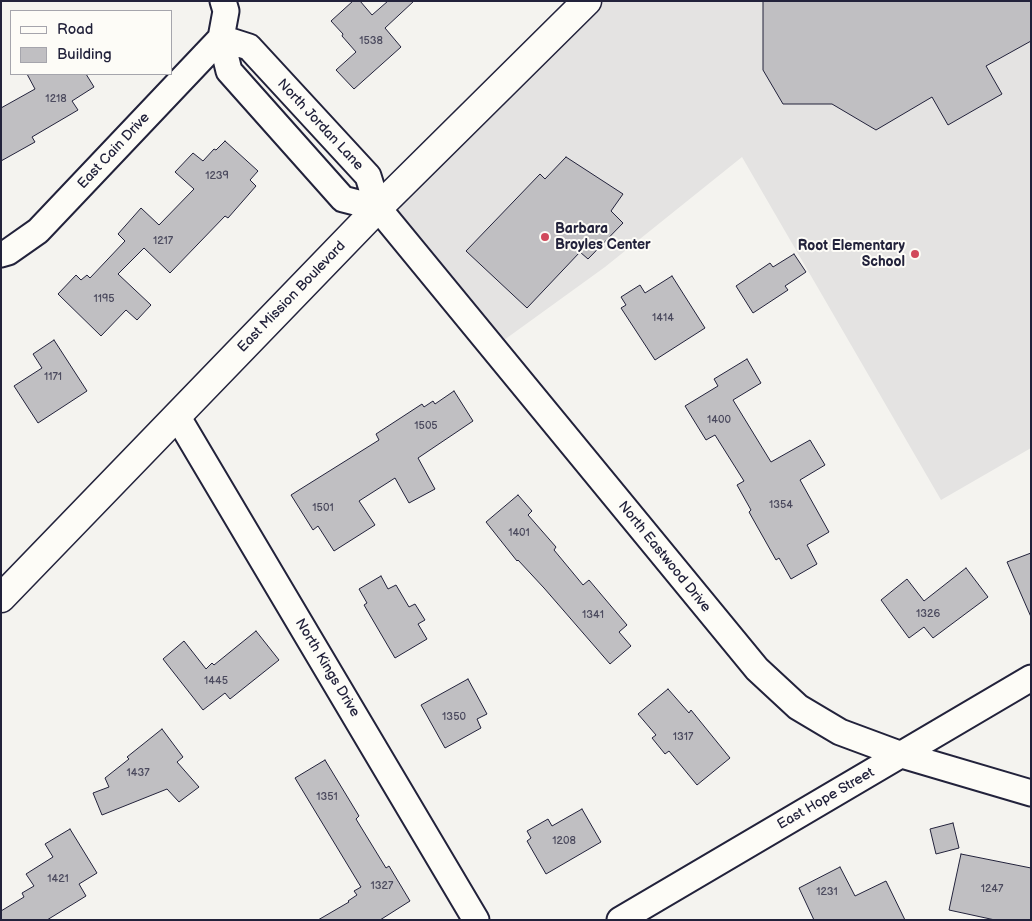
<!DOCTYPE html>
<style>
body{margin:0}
#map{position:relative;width:1032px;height:921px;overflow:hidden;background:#f4f3ef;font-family:"Balsamiq Sans",sans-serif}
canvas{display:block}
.frame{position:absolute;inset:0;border:2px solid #22223b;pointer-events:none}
.legend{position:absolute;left:10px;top:10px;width:162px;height:65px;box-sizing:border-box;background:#fdfcf7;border:1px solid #a5a5ac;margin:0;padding:6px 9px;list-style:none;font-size:15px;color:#22223b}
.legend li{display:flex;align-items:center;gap:10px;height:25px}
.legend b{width:25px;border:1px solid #a5a5ac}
</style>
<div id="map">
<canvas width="1032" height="921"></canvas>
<div class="frame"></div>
<ul class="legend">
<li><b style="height:6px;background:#fdfcf7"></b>Road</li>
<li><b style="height:14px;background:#c0bfc2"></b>Building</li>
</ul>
</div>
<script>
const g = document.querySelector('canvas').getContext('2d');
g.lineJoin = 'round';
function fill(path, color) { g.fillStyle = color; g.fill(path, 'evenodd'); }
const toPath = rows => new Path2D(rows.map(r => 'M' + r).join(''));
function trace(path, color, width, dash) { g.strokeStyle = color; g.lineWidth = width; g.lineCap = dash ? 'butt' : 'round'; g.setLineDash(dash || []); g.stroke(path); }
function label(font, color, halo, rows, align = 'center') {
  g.font = font + ' "Balsamiq Sans",sans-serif'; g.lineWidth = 4; g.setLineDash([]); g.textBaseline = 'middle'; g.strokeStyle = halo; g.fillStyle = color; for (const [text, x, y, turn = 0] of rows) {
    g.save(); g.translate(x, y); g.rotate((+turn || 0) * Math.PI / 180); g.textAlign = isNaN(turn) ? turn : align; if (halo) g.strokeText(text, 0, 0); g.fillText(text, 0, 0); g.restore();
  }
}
const built = toPath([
 [587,1,1031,1,1031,448,941,500,742,157,605,267,493,348,378,208]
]);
const building = toPath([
 [353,1,360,1,372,15,388,1,414,1,385,28,401,47,354,89,336,70,356,52,342,36,343,34,331,21,353,1],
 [763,1,1031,1,1031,41,986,66,1002,94,948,125,932,97,876,130,832,104,783,104,763,70,763,1],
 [27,74,86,74,94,87,72,101,78,110,32,137,35,142,1,161,1,108,35,89,27,74],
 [225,141,258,171,250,180,256,186,228,218,225,216,170,273,144,248,118,274,151,305,137,320,126,310,101,336,58,294,76,275,81,280,87,275,90,278,125,241,118,234,141,208,159,225,194,189,175,172,193,153,203,161,214,149,216,150,225,141],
 [566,157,623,194,611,211,623,223,588,259,580,252,527,308,466,251,540,174,545,179,566,157],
 [794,254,806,272,785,286,788,290,753,313,736,286,770,263,773,267,794,254],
 [672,276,705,328,655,360,621,308,626,305,621,297,640,285,645,293,672,276],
 [54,340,87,391,38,423,14,386,42,368,33,354,54,340],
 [747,359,761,383,733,400,771,462,810,440,825,465,800,480,829,532,807,545,817,564,791,579,779,558,776,560,749,512,751,510,737,485,744,481,715,435,706,440,685,406,718,386,714,379,747,359],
 [454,391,473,421,418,458,435,489,409,503,395,478,359,501,375,525,334,551,318,526,313,530,291,495,379,440,376,434,422,404,424,407,433,401,435,404,454,391],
 [518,495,532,511,528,515,556,547,554,550,583,585,589,580,627,625,619,632,631,646,610,664,544,588,518,560,517,561,486,522,518,495],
 [1031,553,1031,617,1007,562,1031,553],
 [966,568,988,597,933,638,924,627,909,638,881,600,907,579,924,601,966,568],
 [381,576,388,589,396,585,409,607,415,604,425,620,418,624,427,639,395,658,364,605,367,603,359,589,381,576],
 [256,631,279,660,230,699,225,693,203,710,163,659,184,641,206,669,212,663,214,665,256,631],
 [468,679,487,714,477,719,481,728,445,748,421,705,468,679],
 [668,689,689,713,691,710,730,758,697,785,669,751,665,754,652,738,656,735,638,714,668,689],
 [162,729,183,757,177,762,199,787,179,802,167,789,102,815,93,793,109,787,105,778,129,759,127,757,162,729],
 [325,760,359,816,356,819,386,868,389,866,410,901,380,920,318,920,349,902,348,901,357,895,354,891,361,887,295,778,325,760],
 [582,809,601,842,546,874,527,841,531,838,527,831,548,819,552,826,582,809],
 [953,823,959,848,936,854,930,829,953,823],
 [70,829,97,873,79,884,86,896,47,920,1,920,1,911,24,897,22,893,34,886,26,874,53,857,45,844,70,829],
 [961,854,1031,868,1031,920,995,920,949,910,961,854],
 [840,867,855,896,886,881,905,920,814,920,799,888,840,867]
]);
const minor = toPath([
 [223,1,226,11,221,38,229,71,343,199,378,208],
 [221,38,249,47,368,176,378,208,757,669,798,707,840,732,902,755,1031,793],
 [1,254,8,252,38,231,221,38],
 [177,416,476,920],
 [620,920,1031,678]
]);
const secondary = toPath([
 [1,598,378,208,587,1]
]);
const markers = [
 [545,237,5,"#d1495b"],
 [915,254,5,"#d1495b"]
];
const numberNames = [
 ["1538",371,41],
 ["1218",56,99],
 ["1239",217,176],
 ["1217",163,241],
 ["1195",104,299],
 ["1414",663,318],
 ["1171",53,377],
 ["1400",719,420],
 ["1505",426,426],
 ["1354",781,505],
 ["1501",323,508],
 ["1401",519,533],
 ["1326",928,614],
 ["1341",593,615],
 ["1445",216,681],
 ["1350",454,717],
 ["1317",683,737],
 ["1437",138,773],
 ["1351",327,797],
 ["1208",564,841],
 ["1421",58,879],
 ["1327",382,886],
 ["1247",992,889],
 ["1231",827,892]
];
const streetNames = [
 ["North Jordan Lane",320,125,47],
 ["East Cain Drive",114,151,-47],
 ["East Mission Boulevard",292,297,-46],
 ["North Eastwood Drive",664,557,51],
 ["North Kings Drive",327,668,59],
 ["East Hope Street",826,799,-30]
];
const poiNames = [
 ["Barbara",555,229],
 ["Broyles Center",555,245],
 ["Root Elementary",905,246,"right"],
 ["School",905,262,"right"]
];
fill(built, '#e4e3e2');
fill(building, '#c0bfc2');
trace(building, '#22223b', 1);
trace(minor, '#22223b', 29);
trace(secondary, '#22223b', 31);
trace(minor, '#fdfcf7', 25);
trace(secondary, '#fdfcf7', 28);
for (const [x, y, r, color] of markers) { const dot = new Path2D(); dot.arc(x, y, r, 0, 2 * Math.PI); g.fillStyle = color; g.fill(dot); trace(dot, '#fdfcf7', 2); }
label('11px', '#4a495d', null, numberNames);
label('14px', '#22223b', '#fdfcf7', streetNames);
label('bold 14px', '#22223b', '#fdfcf7', poiNames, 'left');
</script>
